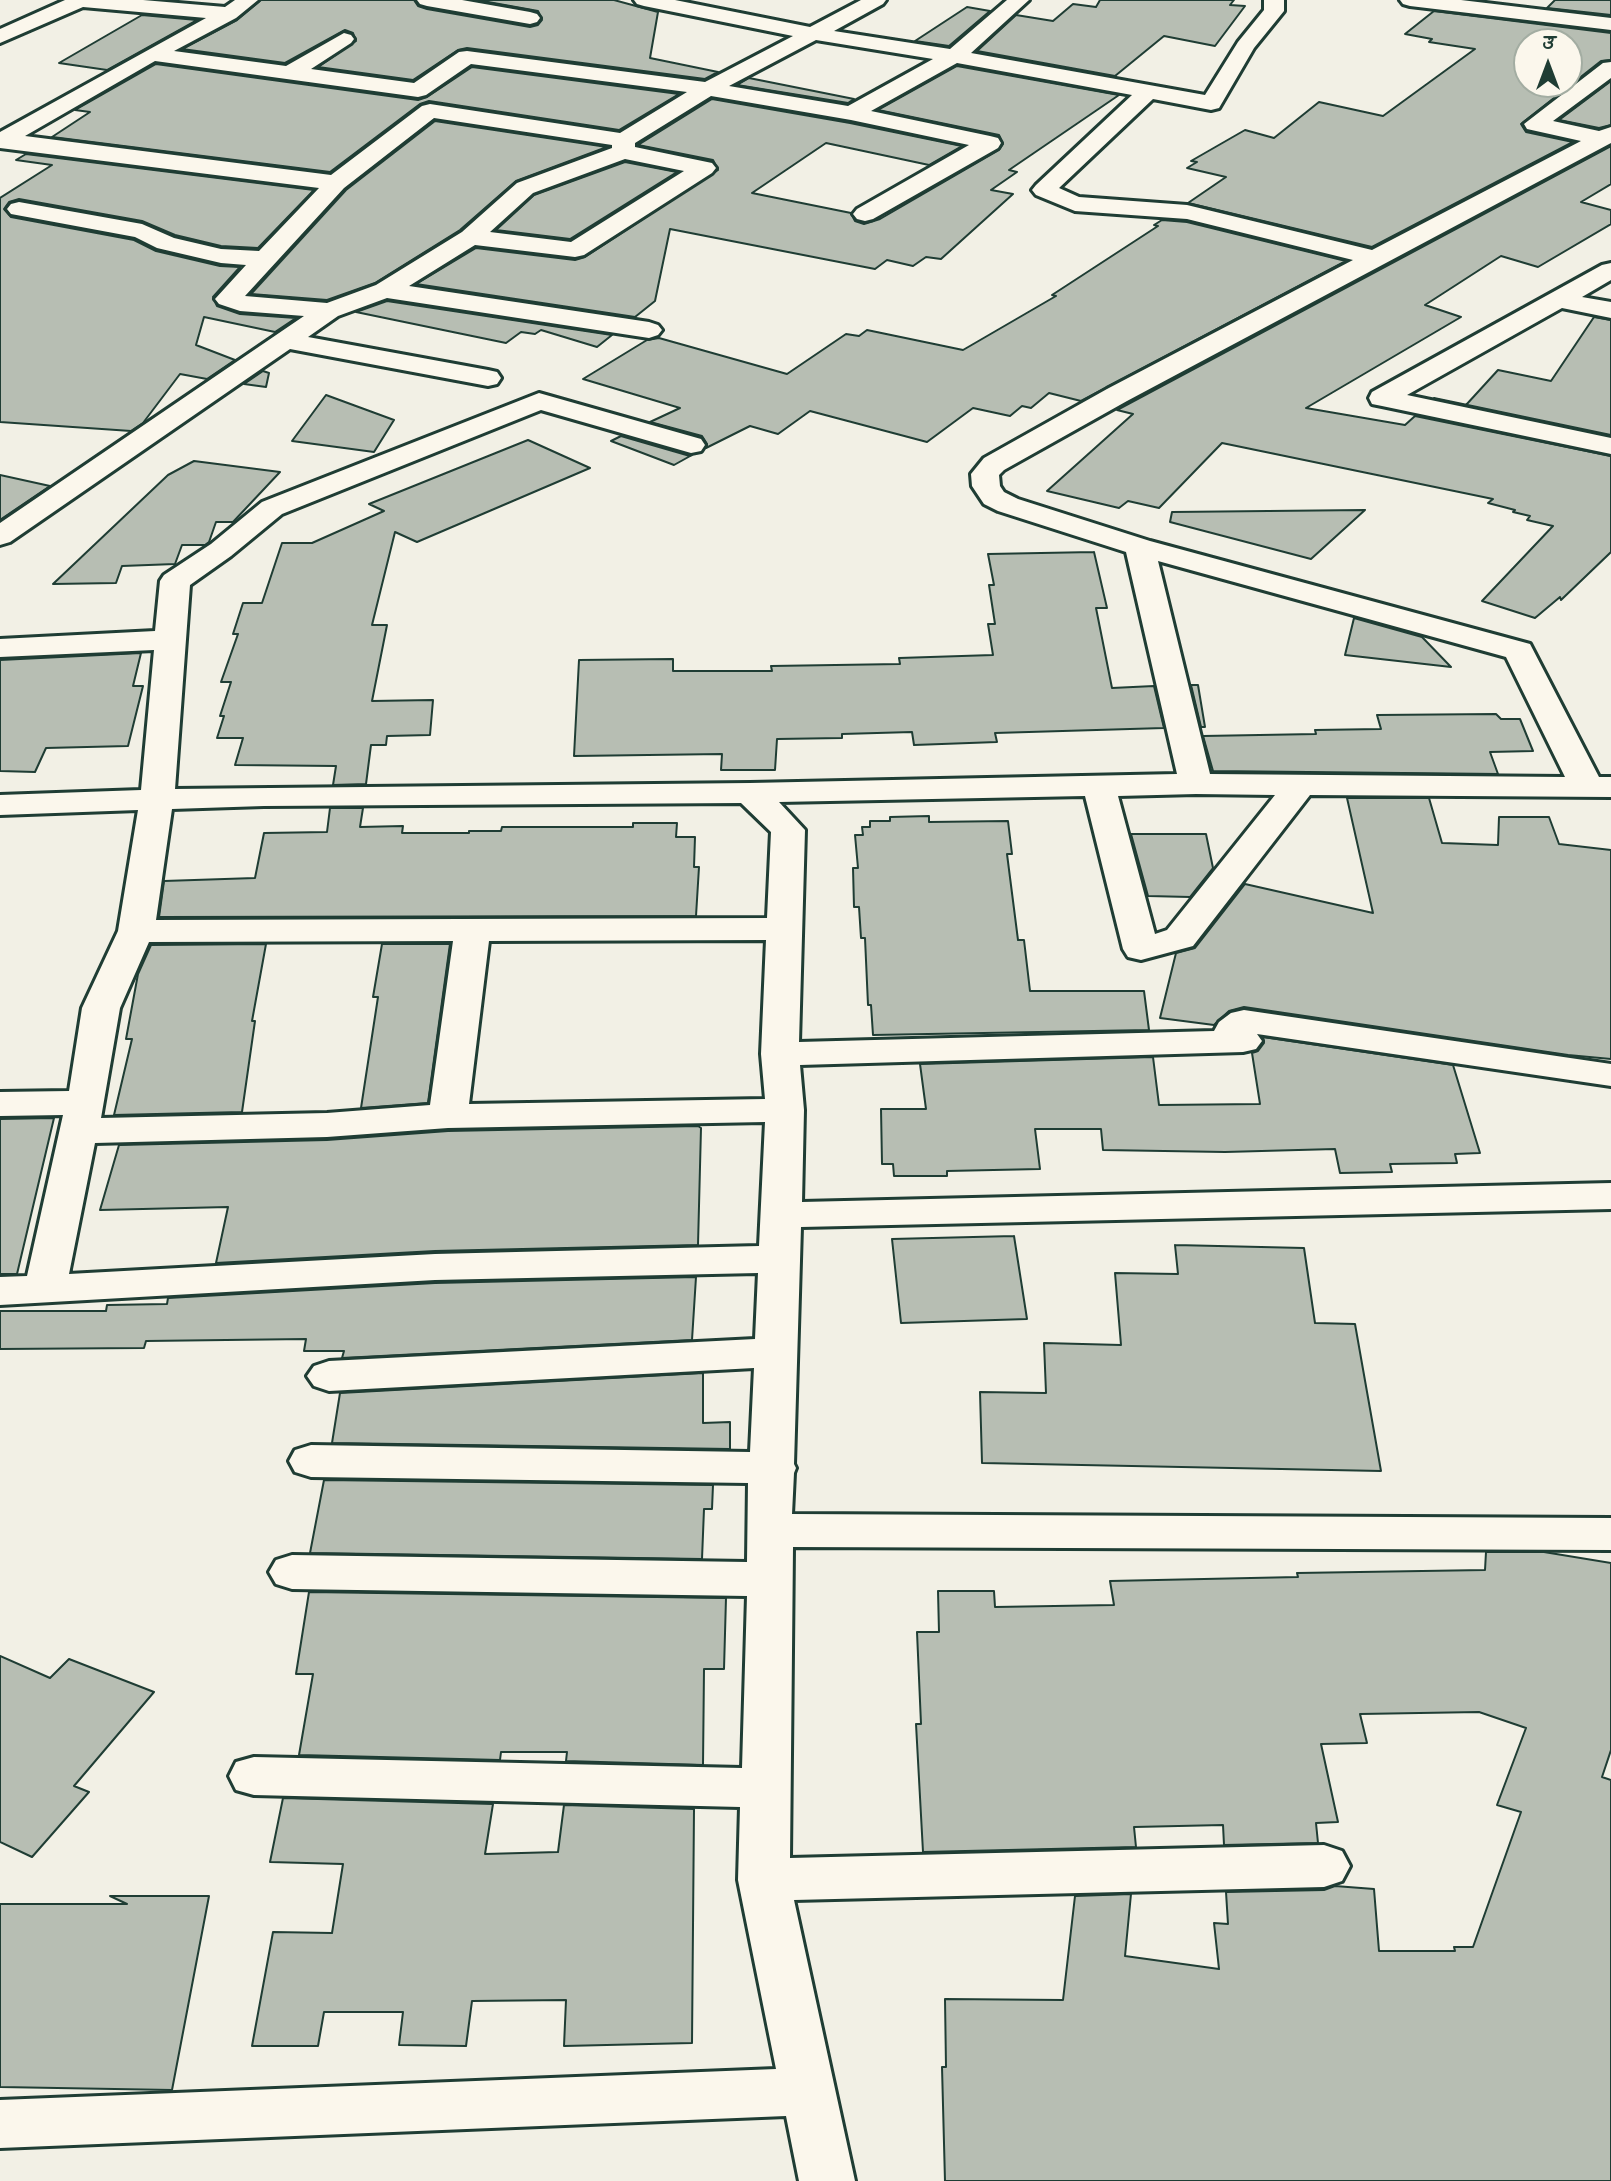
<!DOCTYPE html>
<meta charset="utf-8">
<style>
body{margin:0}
#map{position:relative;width:1611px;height:2181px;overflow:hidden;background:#f2f0e5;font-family:Kalam,"Playpen Sans Deva",sans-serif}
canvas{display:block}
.north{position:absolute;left:1513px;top:28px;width:70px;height:70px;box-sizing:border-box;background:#fbf7ec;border:2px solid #a3ada2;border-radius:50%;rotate:0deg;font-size:19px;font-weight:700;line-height:28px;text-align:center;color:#1f3d34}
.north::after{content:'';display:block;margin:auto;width:24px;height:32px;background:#1f3d34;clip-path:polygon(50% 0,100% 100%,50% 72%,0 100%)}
</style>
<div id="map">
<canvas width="1611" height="2181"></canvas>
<div class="north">उ</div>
</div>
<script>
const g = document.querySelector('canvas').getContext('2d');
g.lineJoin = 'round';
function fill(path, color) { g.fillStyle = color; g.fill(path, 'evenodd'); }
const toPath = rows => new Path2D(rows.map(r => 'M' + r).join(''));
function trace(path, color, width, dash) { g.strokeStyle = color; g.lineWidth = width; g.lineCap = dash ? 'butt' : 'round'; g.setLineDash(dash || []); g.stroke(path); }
const building = toPath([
 [261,0,414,0,418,6,427,9,530,27,538,25,542,20,538,11,477,0,614,0,658,12,650,58,718,72,705,79,467,48,458,50,413,80,318,67,356,41,353,33,345,30,285,63,182,49,237,20,261,0],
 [1100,0,1234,0,1230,5,1245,6,1215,46,1164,36,1115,76,977,51,1016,15,1053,21,1073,4,1096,7,1100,0],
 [1555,0,1611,0,1611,15,1547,8,1555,0],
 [967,7,990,11,949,46,915,41,967,7],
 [1434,11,1611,33,1611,60,1601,61,1521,124,1526,132,1573,142,1372,247,1188,203,1226,177,1187,168,1197,162,1191,161,1245,130,1274,138,1319,102,1383,116,1475,49,1429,42,1432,39,1405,34,1434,11],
 [1527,42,1569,42,1569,84,1527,84,1527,42],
 [142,15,197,20,107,70,59,63,142,15],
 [156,64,418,100,427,97,472,67,679,94,619,130,429,101,420,104,330,172,52,137,90,112,75,110,156,64],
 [957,66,1119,95,1009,170,1017,172,991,190,1013,194,941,259,926,257,913,266,887,260,875,269,670,229,655,301,635,317,416,284,476,248,575,260,585,257,718,170,713,160,638,145,712,99,850,123,962,146,929,165,826,143,752,193,851,213,855,221,864,224,880,219,999,150,1003,144,999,135,878,110,957,66],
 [749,78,854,99,848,103,737,85,749,78],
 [1611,81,1611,125,1599,128,1559,120,1611,81],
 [435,121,607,147,516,181,460,230,375,283,327,300,251,294,346,190,435,121],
 [1611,146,1611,184,1581,202,1611,210,1611,224,1538,267,1501,256,1425,305,1461,317,1306,408,1405,425,1415,416,1611,456,1611,552,1561,600,1560,597,1535,618,1482,601,1553,526,1527,520,1530,516,1513,512,1515,510,1488,503,1493,499,1222,443,1159,508,1128,501,1119,508,1047,491,1133,414,1117,410,1611,146],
 [26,154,314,190,258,248,221,246,175,235,142,221,19,199,9,202,4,209,11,217,134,240,156,251,220,266,240,267,213,297,217,306,240,314,296,318,275,332,204,317,196,345,235,360,207,379,180,374,143,423,131,431,0,422,0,198,52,165,16,160,26,154],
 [625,162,677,172,570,239,496,230,534,195,625,162],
 [1162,220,1187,222,1346,261,1081,401,1049,393,1031,408,1022,406,1010,416,973,408,927,442,810,411,778,434,750,426,706,448,707,444,702,436,650,422,680,408,583,379,647,340,659,338,787,374,846,334,859,336,867,330,963,350,1056,296,1052,295,1158,226,1154,225,1162,220],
 [387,301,612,335,597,347,541,330,535,334,521,332,506,343,356,312,387,301],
 [1594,317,1611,320,1611,435,1434,398,1466,405,1498,370,1551,381,1594,317],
 [263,371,269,373,266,387,244,384,263,371],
 [326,395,394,420,374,452,292,441,326,395],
 [621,436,690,456,692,455,674,465,611,441,621,436],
 [528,440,590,468,417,542,395,532,372,625,387,625,372,701,433,700,430,735,387,736,386,745,371,745,366,784,333,785,336,766,235,765,243,738,217,738,224,716,220,716,231,682,221,682,238,634,233,634,243,603,262,603,282,543,312,543,384,511,369,504,528,440],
 [194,461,280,472,233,522,216,522,209,542,205,545,182,545,175,564,122,566,116,583,53,584,168,475,194,461],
 [0,475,50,486,0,520,0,475],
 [1365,510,1311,559,1170,522,1172,512,1365,510],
 [1094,552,1107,608,1096,608,1112,688,1154,686,1164,728,995,733,997,742,914,745,912,732,842,734,842,738,777,739,775,770,721,770,722,754,574,756,579,660,673,659,673,671,772,671,771,666,900,664,899,658,993,655,988,624,995,624,989,585,994,585,988,554,1094,552],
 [1354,618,1422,637,1451,667,1345,655,1354,618],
 [141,653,133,686,143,686,128,746,46,748,35,772,0,771,0,660,141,653],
 [1191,685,1198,685,1205,727,1201,727,1191,685],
 [1496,714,1501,719,1520,719,1533,751,1490,752,1498,774,1213,771,1203,736,1316,734,1315,730,1381,729,1377,715,1496,714],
 [1347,798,1429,798,1442,843,1498,845,1499,817,1549,817,1559,844,1611,850,1611,1059,1568,1055,1244,1007,1229,1011,1214,1025,1160,1018,1176,953,1195,948,1245,884,1373,913,1347,798],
 [330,808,363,808,360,827,403,826,402,833,469,833,469,831,501,831,502,827,633,827,633,823,677,823,676,837,695,837,694,867,699,867,696,916,159,917,164,881,255,878,264,833,327,832,330,808],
 [929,816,929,822,1008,821,1012,854,1007,854,1018,940,1024,940,1030,991,1144,991,1149,1030,873,1035,871,1005,868,1005,865,938,861,938,859,907,854,907,853,868,858,868,855,835,863,835,862,827,870,827,870,821,890,821,890,817,929,816],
 [1131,834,1206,834,1213,868,1190,897,1148,896,1131,834],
 [266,944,252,1021,255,1021,242,1112,114,1115,132,1039,126,1039,138,974,151,945,266,944],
 [382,944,450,944,428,1103,361,1108,378,997,373,997,382,944],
 [1263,1037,1453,1065,1480,1153,1455,1154,1457,1163,1390,1164,1392,1172,1340,1173,1335,1149,1225,1152,1103,1150,1101,1129,1035,1129,1040,1169,947,1171,947,1176,894,1176,893,1164,882,1164,881,1109,926,1109,920,1064,1153,1057,1159,1105,1260,1104,1252,1053,1258,1051,1264,1043,1263,1037],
 [54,1118,17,1274,0,1274,0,1119,54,1118],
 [698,1126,701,1128,698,1245,435,1251,216,1263,228,1207,100,1210,119,1145,327,1140,448,1131,698,1126],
 [1014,1236,1027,1319,901,1323,892,1239,1014,1236],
 [1175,1245,1304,1248,1315,1323,1355,1324,1381,1471,982,1463,980,1392,1046,1393,1044,1343,1121,1345,1115,1273,1178,1274,1175,1245],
 [696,1277,692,1340,342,1358,344,1351,304,1351,306,1339,146,1341,144,1348,0,1349,0,1311,106,1311,107,1305,167,1304,168,1298,435,1283,696,1277],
 [703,1373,703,1423,730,1422,730,1449,332,1443,340,1393,703,1373],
 [324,1480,713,1485,712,1509,704,1509,702,1559,310,1553,324,1480],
 [1486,1552,1544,1552,1611,1563,1611,1750,1602,1777,1611,1780,1611,2181,945,2181,942,2067,946,2067,945,1999,1063,2000,1075,1896,1131,1894,1125,1956,1219,1969,1214,1923,1228,1924,1226,1892,1324,1890,1335,1886,1374,1889,1379,1951,1455,1951,1454,1947,1473,1947,1521,1812,1497,1805,1526,1728,1479,1712,1360,1714,1367,1743,1321,1744,1338,1822,1316,1823,1318,1843,1224,1845,1223,1825,1134,1827,1136,1847,923,1852,916,1724,921,1724,917,1632,939,1632,938,1591,994,1591,995,1607,1114,1605,1110,1581,1298,1577,1297,1573,1485,1570,1486,1552],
 [309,1592,726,1598,724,1669,704,1669,703,1765,566,1761,567,1752,501,1752,500,1760,299,1755,313,1674,296,1674,309,1592],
 [0,1656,50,1678,69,1659,154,1692,74,1786,89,1792,32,1857,0,1842,0,1656],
 [283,1798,493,1804,485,1854,558,1852,564,1805,694,1809,692,2043,564,2046,566,2000,472,2001,466,2046,399,2045,403,2012,324,2012,318,2046,252,2046,273,1932,332,1933,343,1864,270,1862,283,1798],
 [110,1896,209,1896,172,2090,0,2087,0,1904,127,1904,110,1896]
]);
const minor = toPath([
 [65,0,143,0,225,7,235,0,258,0,236,18,174,51,286,66,344,33,351,35,354,39,351,43,311,69,414,83,459,52,467,51,705,82,793,36,644,6,637,4,634,0,675,0,810,27,861,0,886,0,883,4,834,31,950,49,1007,0,1029,0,971,53,1205,95,1238,42,1264,10,1264,0,1284,0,1284,11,1254,48,1219,108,1211,110,1153,99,1059,188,1079,197,1187,205,1372,250,1581,141,1527,129,1524,124,1603,63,1611,62,1611,78,1553,121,1599,131,1611,127,1611,143,1127,401,1004,470,999,475,1000,486,1004,492,1018,499,1150,541,1530,644,1599,777,1611,777,1611,797,1310,795,1193,946,1141,960,1128,957,1123,949,1085,796,779,802,805,830,799,1042,1214,1031,1219,1022,1231,1013,1244,1010,1611,1064,1611,1086,1257,1034,1262,1041,1256,1049,1243,1052,800,1065,804,1110,802,1202,1611,1183,1611,1209,801,1227,794,1464,796,1468,794,1473,792,1514,1611,1518,1611,1550,793,1547,790,1858,1324,1845,1342,1851,1350,1866,1342,1881,1324,1887,794,1900,855,2181,799,2181,786,2116,0,2148,0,2100,776,2069,738,1880,740,1807,254,1795,236,1790,229,1776,236,1762,254,1757,742,1768,747,1596,292,1589,276,1584,269,1572,276,1560,292,1555,747,1562,748,1483,311,1477,295,1472,289,1461,295,1450,311,1445,750,1452,754,1368,329,1391,314,1386,307,1376,314,1366,329,1361,755,1339,758,1273,435,1280,0,1305,0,1277,27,1276,63,1115,0,1116,0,1092,69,1091,82,1008,118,931,138,810,0,815,0,795,141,790,154,650,0,657,0,639,155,631,160,581,164,575,211,544,262,502,539,393,701,439,705,445,701,451,691,453,541,410,282,514,231,556,190,585,175,789,750,783,1177,774,1126,552,998,511,984,504,972,486,971,474,984,458,1107,389,1353,260,1187,219,1075,211,1036,195,1032,190,1036,185,1132,95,957,63,871,111,990,136,998,138,1001,143,998,148,873,219,865,221,857,219,853,214,857,209,969,145,851,120,711,96,635,143,635,147,712,163,716,168,712,173,584,255,575,257,475,245,409,286,649,322,658,325,662,330,658,335,649,338,387,298,338,316,308,337,488,370,497,372,501,378,497,384,488,386,290,349,10,542,0,545,0,523,304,316,240,311,219,304,215,299,246,265,221,263,157,248,135,237,11,214,7,209,11,204,19,202,142,224,174,238,221,249,259,251,319,188,0,148,0,132,206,18,83,7,0,43,0,29,65,0],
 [816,40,933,59,848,106,729,86,816,40],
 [155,61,418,97,426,95,471,64,687,92,620,133,430,104,422,106,331,175,25,136,155,61],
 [434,118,612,145,612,148,517,183,462,232,376,285,327,303,245,296,344,188,434,118],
 [625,159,684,171,571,242,490,232,533,193,625,159],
 [1158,561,1506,657,1565,777,1210,774,1158,561],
 [1196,794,1275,795,1167,930,1155,934,1118,796,1196,794],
 [741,803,771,832,767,918,156,920,172,809,264,806,741,803],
 [766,940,761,1054,765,1099,469,1104,489,941,766,940],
 [453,941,430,1105,327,1113,101,1118,120,1008,149,942,453,941],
 [765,1122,759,1246,435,1254,69,1274,95,1143,327,1137,448,1128,765,1122],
 [417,0,462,0,530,12,537,14,540,18,537,22,530,24,427,6,420,4,417,0],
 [1400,0,1461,0,1611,18,1611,30,1410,6,1403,4,1400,0],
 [1611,263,1611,280,1582,297,1611,302,1611,318,1562,308,1407,395,1611,438,1611,454,1382,406,1372,404,1369,398,1372,392,1602,265,1611,263]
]);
fill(building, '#b7beb3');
trace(building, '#1f3d34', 2);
trace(minor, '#1f3d34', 6);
fill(minor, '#fbf7ec');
</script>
